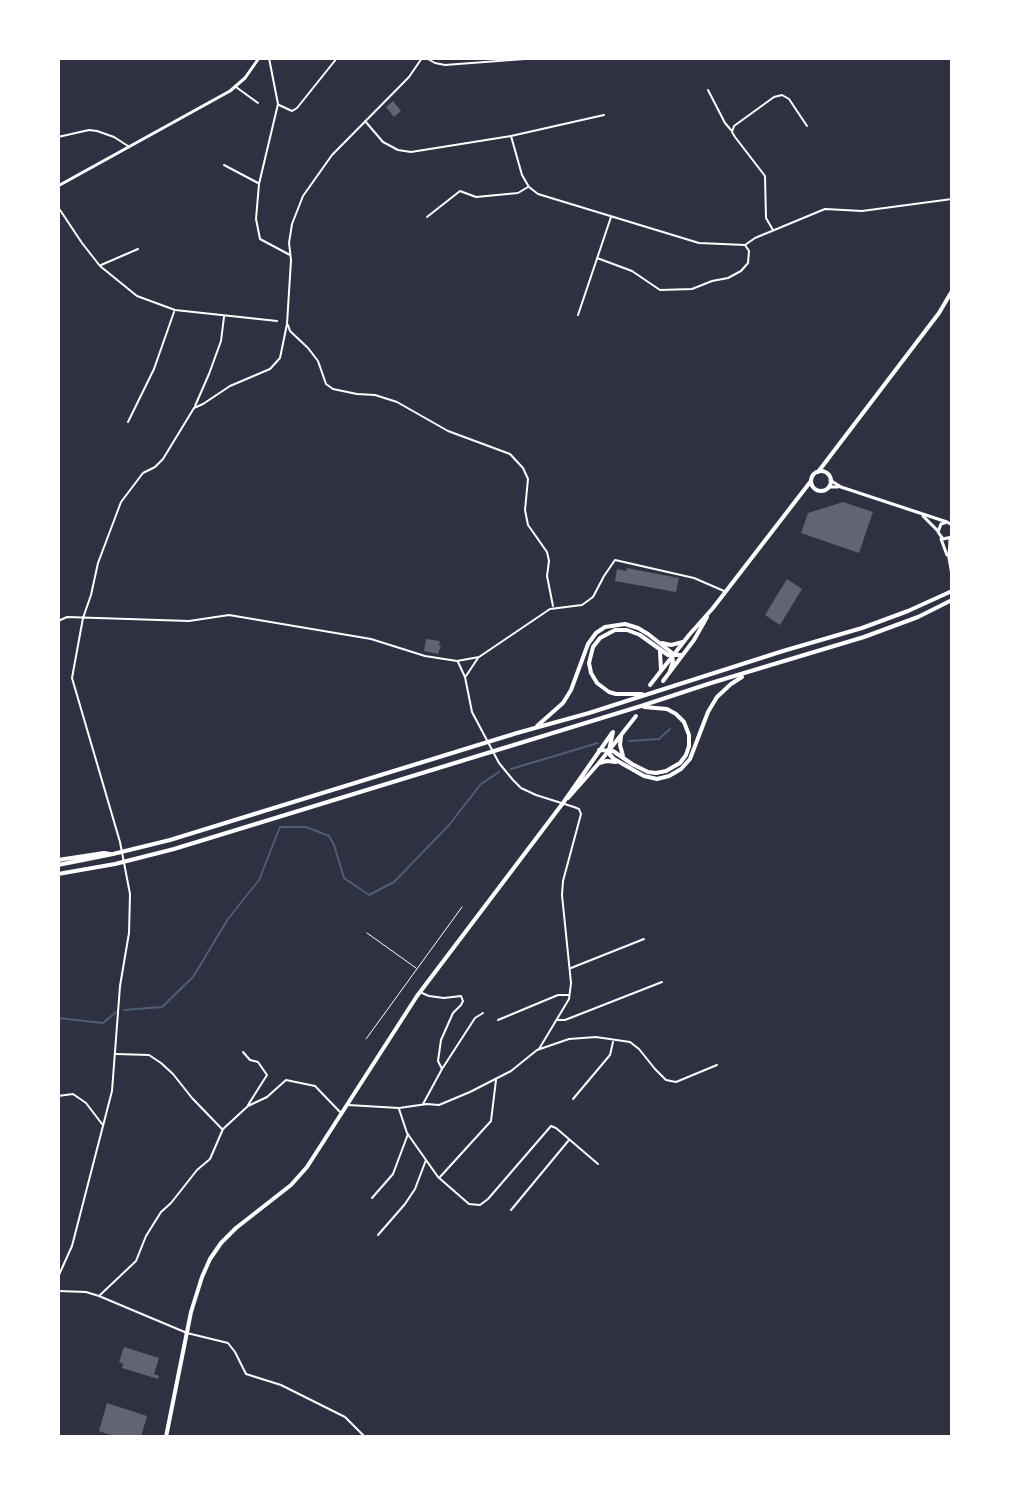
<!DOCTYPE html>
<style>
body{margin:0}
#map{position:relative;width:1010px;height:1495px;overflow:hidden;background:#2d3142;font-family:"PT Sans",sans-serif}
canvas{display:block}
.frame{position:absolute;inset:0;border:60px solid #fff;pointer-events:none}
</style>
<div id="map">
<canvas width="1010" height="1495"></canvas>
<div class="frame"></div>
</div>
<script>
const g = document.querySelector('canvas').getContext('2d');
g.lineJoin = 'round';
const toPath = rows => new Path2D(rows.map(r => 'M' + r).join(''));
function trace(path, color, width, dash) { g.strokeStyle = color; g.lineWidth = width; g.lineCap = dash ? 'butt' : 'round'; g.setLineDash(dash || []); g.stroke(path); }
function fill(path, color) { g.fillStyle = color; g.fill(path, 'evenodd'); }
const stream = toPath([
 [629,741,659,739,670,729],
 [511,769,598,743],
 [124,1010,162,1007,193,977,228,919,259,880,280,827,306,827,329,836,334,845,344,878,369,895,394,882,449,825,481,784,499,772],
 [58,1018,103,1023,116,1012]
]);
const building = toPath([
 [393,101,401,111,394,117,386,107],
 [843,502,873,512,859,553,801,533,808,513],
 [627,568,679,578,676,592,615,581,617,569,626,571],
 [787,579,802,589,780,625,765,615],
 [426,639,440,641,439,645,441,645,438,654,424,651],
 [124,1347,159,1358,154,1374,159,1376,158,1379,122,1368,123,1364,119,1362],
 [107,1403,147,1416,141,1437,116,1437,99,1431]
]);
const service = toPath([
 [367,933,416,968],
 [366,1039,462,907]
]);
const minor = toPath([
 [269,58,278,104,259,184,256,219,260,239,290,255],
 [426,58,435,63,445,65,538,58],
 [236,87,258,103],
 [708,90,725,123,731,130],
 [279,105,292,111,297,108,337,58],
 [365,121,383,142,398,150,411,152,511,136,604,115],
 [511,136,522,175,529,187,538,194,699,243,745,245,755,238,825,209,862,211,952,199],
 [58,137,89,130,97,131,114,137,128,146],
 [224,165,258,183],
 [58,207,82,243,100,266,137,296,175,310,277,321],
 [427,217,460,191,476,197,518,193,528,187],
 [773,230,766,218,765,176,735,137,732,132,734,126,774,97,782,95,789,99,807,126],
 [597,258,632,271,660,290,692,289,712,281,728,278,741,271,748,263,749,251,745,245],
 [101,265,138,249],
 [578,315,611,217],
 [288,325,290,331,308,348,318,361,326,384,333,389,357,394,375,395,397,402,448,431,510,454,523,468,528,479,525,510,528,525,547,552,549,561,547,576,553,606],
 [195,406,209,374,221,341,224,317],
 [128,422,154,369,174,312],
 [58,621,67,617,189,621,229,615,371,639,425,656,457,661,479,657,550,609,582,605,593,597,604,576,615,560,694,578,724,591],
 [458,662,465,677,472,712,499,763,513,780,521,788,536,795,574,807,579,809,581,814,563,881,562,895,571,983,569,999,539,1049],
 [466,676,478,658],
 [571,968,644,939],
 [422,993,429,996,444,998,461,996,463,1001,461,1005,453,1013,441,1040,438,1061,442,1069],
 [498,1020,558,995,568,995],
 [558,1020,565,1020,662,982],
 [243,1052,250,1060,258,1062,267,1075,248,1105],
 [116,1054,149,1055,161,1063,173,1074,192,1098,222,1129],
 [58,1096,73,1094,86,1103,102,1124],
 [573,1099,610,1055,613,1042],
 [423,1104,442,1069,475,1018,483,1013],
 [348,1105,399,1108,427,1104,439,1105,470,1092,511,1071,537,1050,569,1039,596,1037,630,1042,639,1049,655,1069,666,1080,676,1082,717,1065],
 [399,1109,407,1133,438,1177,469,1204,480,1205,488,1199,551,1126,556,1128,598,1164],
 [440,1177,491,1121,496,1080],
 [372,1198,393,1174,408,1134],
 [511,1210,569,1140],
 [378,1235,405,1204,415,1189,426,1160],
 [58,1277,72,1246,112,1091,120,986,129,933,130,894,120,842,72,678,83,618,91,595,98,563,121,502,143,473,155,467,163,459,194,408,203,404,230,386,270,369,280,358,287,324,291,260,289,243,292,224,303,196,332,155,409,77,422,58],
 [58,1291,86,1292,99,1296,187,1333,228,1343,235,1352,246,1374,281,1385,345,1417,365,1437],
 [99,1296,136,1261,146,1236,161,1212,171,1203,197,1170,210,1159,223,1129,248,1106,267,1097,286,1080,315,1086,341,1113]
]);
const tertiary = toPath([
 [830,480,841,487,947,522],
 [829,487,838,487],
 [923,516,937,530],
 [952,525,947,522,941,524,938,532,943,539,952,537],
 [941,539,947,555],
 [950,540,949,558,952,575]
]);
const secondary = toPath([
 [58,186,230,91,245,78,259,58]
]);
const primary = toPath([
 '811 481a10 10 0 1 1 20 0a10 10 0 1 1-20 0Z',
 [818,472,939,313,952,291],
 [663,681,694,640,707,617],
 [650,685,689,635,713,608,811,481],
 [568,798,599,763,636,716],
 [166,1437,191,1312,202,1277,210,1259,221,1243,236,1228,291,1185,307,1167,417,996,563,803,612,733]
]);
const motorway = toPath([
 [662,643,671,645,683,642],
 [660,652,661,670],
 [642,694,616,694,609,692,597,683,591,673,589,663,593,647,600,638,615,630,627,630,640,635,668,655,682,655],
 [537,726,563,703,571,690,588,644,596,633,605,627,625,624,638,628,648,634,671,652,673,661,670,671],
 [613,732,609,750,610,755,614,759,644,776,657,779,669,776,681,769,690,759,708,712,717,697,731,684,742,677],
 [621,736,620,745,623,756],
 [599,750,613,751,632,764,648,772,656,773,666,771,680,763,686,755,689,746,689,735,684,722,676,714,667,709,644,707],
 [599,763,607,761,616,762],
 [58,860,104,853,110,854],
 [58,865,113,854,170,840,517,733,589,713,783,651,862,628,908,611,952,591],
 [58,874,115,864,174,849,641,706,711,683,864,637,918,617,952,600]
]);
trace(stream, '#4f5d75', 2);
fill(building, '#626471');
trace(service, '#fff', 1);
trace(minor, '#fff', 2);
trace(tertiary, '#fff', 3);
trace(secondary, '#fff', 3);
trace(primary, '#fff', 4);
trace(motorway, '#fff', 4);
</script>
